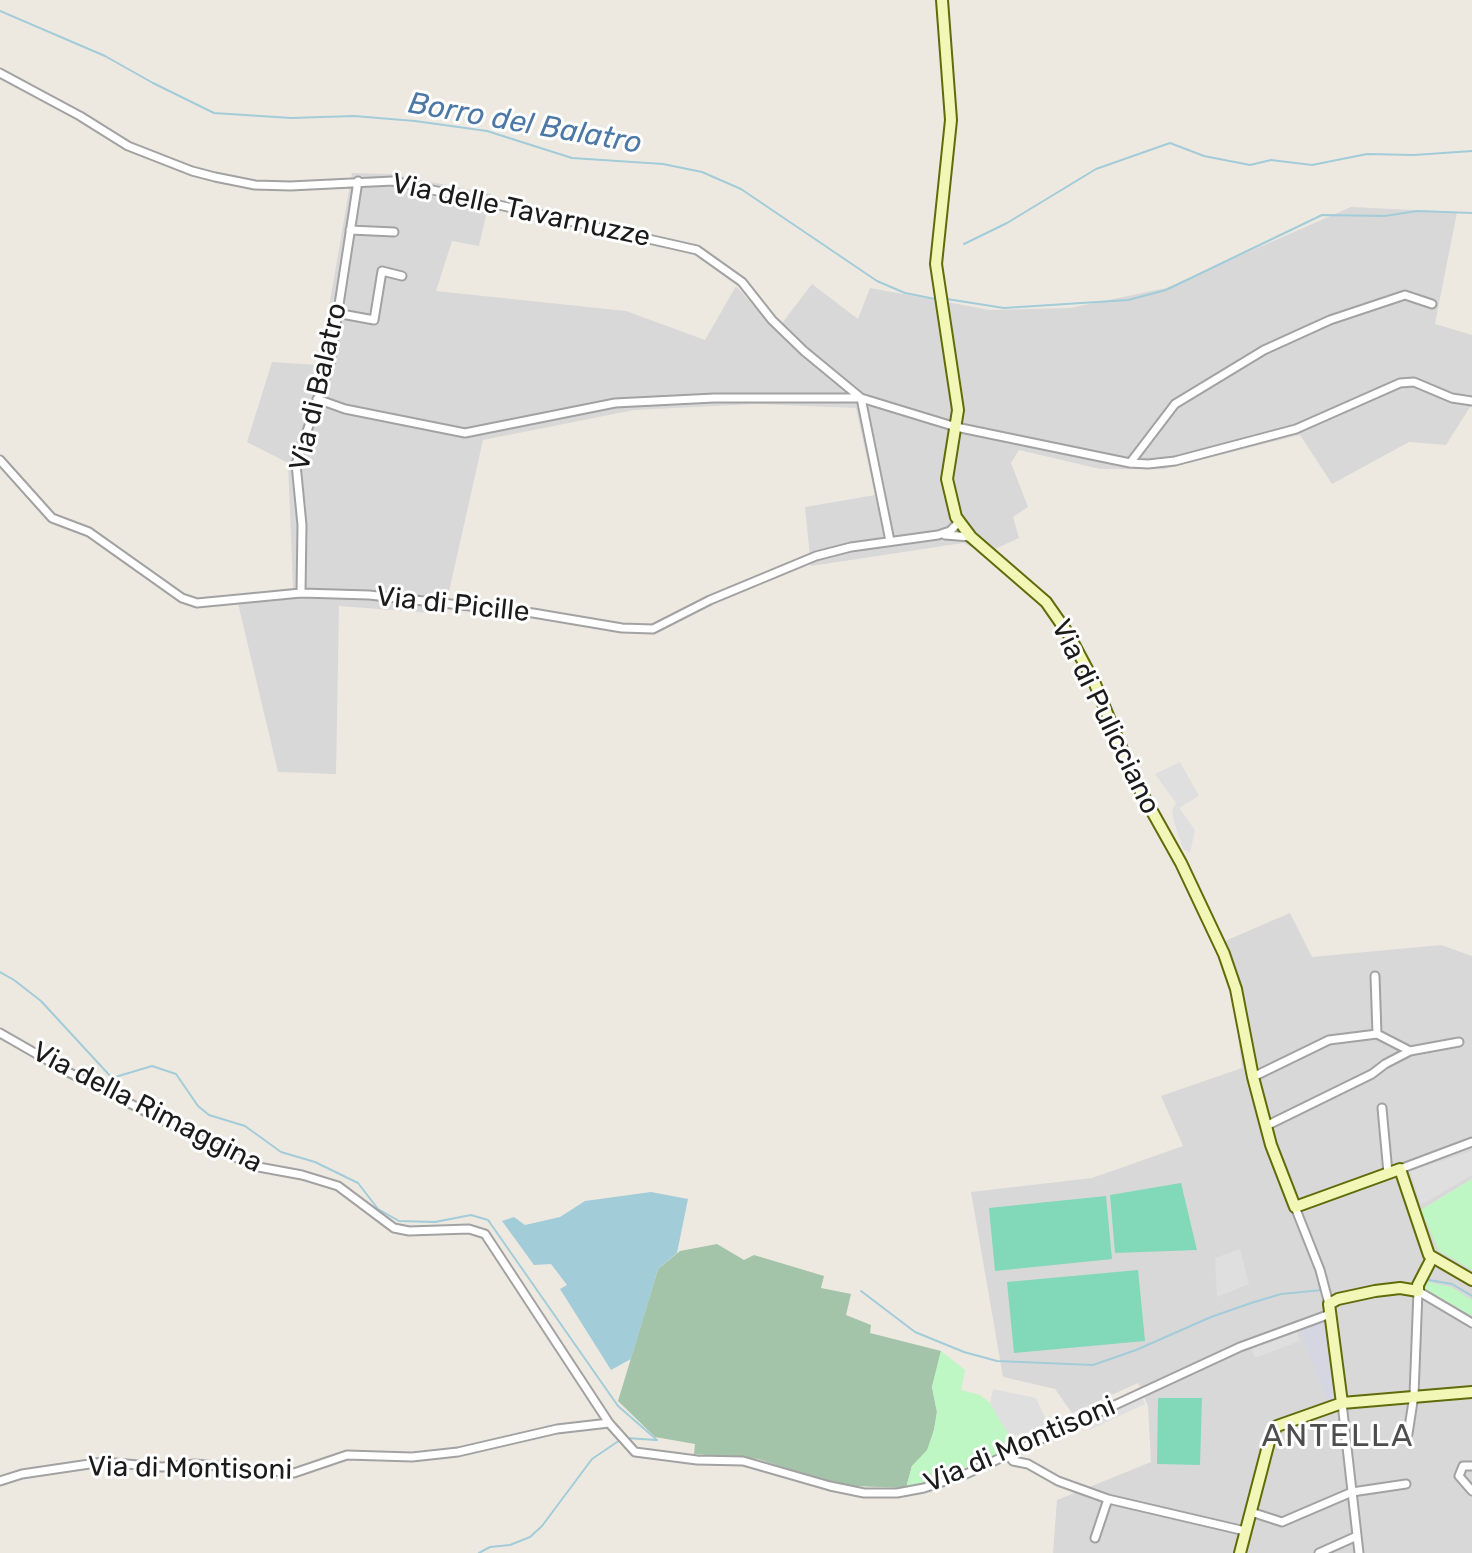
<!DOCTYPE html>
<html>
<head>
<meta charset="utf-8">
<style>
  body { margin:0 }
  canvas { display:block; background:#ede9e1 }
</style>
</head>
<body>
<canvas width="1472" height="1553"></canvas>
<script>
const ctx = document.querySelector('canvas').getContext('2d');
ctx.lineJoin = 'round';
function fillPath(path, color) { ctx.fillStyle = color; ctx.fill(path, 'evenodd'); }
const poly = rows => new Path2D(rows.map(r => 'M' + r).join(''));
function trace(path, color, width, dash) { ctx.strokeStyle = color; ctx.lineWidth = width; ctx.lineCap = dash ? 'butt' : 'round'; ctx.setLineDash(dash || []); ctx.stroke(path); }
function drawText(font, color, halo, rows, align = 'center') {
  ctx.font = font + ' Rubik,sans-serif'; ctx.lineWidth = 6; ctx.setLineDash([]); ctx.textBaseline = 'middle'; ctx.strokeStyle = halo; ctx.fillStyle = color; for (const [text, x, y, turn = 0] of rows) {
    ctx.save(); ctx.translate(x, y); ctx.rotate((+turn || 0) * Math.PI / 180); ctx.textAlign = isNaN(turn) ? turn : align; if (halo) ctx.strokeText(text, 0, 0); ctx.fillText(text, 0, 0); ctx.restore();
  }
}
fillPath(poly([
  [352,173,392,174,491,194,479,246,452,241,436,291,626,311,705,340,736,286,776,331,812,284,858,319,870,288,990,310,1070,308,1166,288,1351,207,1457,212,1435,324,1472,335,1472,404,1446,445,1409,442,1332,484,1300,435,1164,469,1100,469,1019,450,1011,463,1028,507,1013,517,1019,538,986,553,963,543,811,566,805,507,875,495,856,408,756,404,634,410,483,440,444,614,339,606,336,774,278,772,236,595,293,588,288,463,247,442,272,362,319,365],
  [1290,913,1312,957,1441,945,1472,956,1472,1179,1421,1210,1472,1269,1472,1553,1053,1553,1057,1500,1151,1462,1148,1406,1138,1383,1072,1413,1055,1389,1003,1377,971,1192,1092,1178,1183,1146,1161,1096,1242,1068,1231,980,1218,944]
]), '#d9d8d8');
fillPath(poly([
  [717,1244,744,1260,754,1255,824,1276,821,1288,851,1294,846,1315,871,1325,870,1333,941,1351,932,1387,937,1412,934,1430,928,1450,912,1466,906,1488,853,1486,827,1482,758,1459,694,1454,695,1444,655,1437,618,1401,658,1269,680,1251]
]), '#a3c4a9');
fillPath(poly([
  [1472,1179,1472,1270,1439,1251,1421,1210],
  [1427,1282,1451,1287,1472,1300,1472,1316,1425,1289],
  [941,1351,965,1370,961,1390,980,1395,990,1403,1010,1437,996,1455,928,1483,906,1488,912,1466,927,1450,934,1430,937,1412,932,1387]
]), '#bef6c4');
fillPath(poly([
  [1181,1183,1197,1250,1115,1253,1110,1195],
  [1106,1196,1112,1259,995,1271,989,1208],
  [1138,1270,1145,1341,1014,1353,1007,1282],
  [1158,1398,1202,1398,1200,1465,1157,1464]
]), '#81d9b9');
fillPath(poly([
  [1180,762,1199,796,1179,808,1195,830,1190,853,1183,849,1174,822,1172,810,1176,803,1155,774],
  [1472,1151,1472,1175,1421,1205,1410,1171],
  [1240,1249,1249,1284,1217,1297,1215,1258],
  [1297,1332,1300,1341,1255,1358,1251,1348],
  [993,1389,1036,1398,1049,1426,1010,1437,990,1403],
  [1141,1393,1145,1404,1089,1430,1083,1419]
]), '#dfdfdf');
fillPath(poly([
  [1330,1314,1342,1403,1330,1407,1298,1325]
]), '#d6d6e2');
fillPath(poly([
  [651,1192,688,1199,677,1253,658,1269,631,1359,611,1370,560,1289,567,1285,551,1264,534,1265,502,1221,514,1217,525,1225,560,1217,585,1201]
]), '#a3ccd9');
trace(poly([
  [0,11,105,56,153,83,214,113,291,118,354,116,415,121,487,131,572,158,663,164,702,172,741,189,877,281,905,293,935,299],
  [964,244,1007,223,1096,169,1170,143,1204,156,1250,165,1271,160,1312,165,1367,154,1414,155,1472,151],
  [947,299,1004,308,1128,300,1166,290,1322,215,1385,216,1417,211,1472,213],
  [0,972,14,980,41,1001,112,1078,152,1066,176,1074,198,1106,209,1115,245,1126,281,1152,315,1162,358,1183,378,1209,399,1221,435,1222,471,1215,488,1220,618,1406,657,1440],
  [1429,1280,1452,1284,1472,1296],
  [861,1291,915,1332,964,1352,997,1361,1093,1365,1136,1350,1211,1317,1251,1303,1281,1294,1322,1290],
  [626,1438,656,1440],
  [479,1553,490,1547,510,1545,530,1537,542,1526,592,1459,620,1440]
]), '#a3ccd9', 2);
const street = poly([
  [0,73,80,116,128,146,192,171,215,177,255,185,290,186,393,181,697,250,742,282,772,320,804,351,861,398,956,427,1130,463,1148,464,1175,461,1296,429,1400,383,1414,382,1452,398,1472,401],
  [350,230,394,232],
  [336,313,374,320,382,271,402,276],
  [861,398,890,541],
  [317,399,345,409,465,433,615,403,714,398,861,398],
  [0,460,52,518,89,532,182,598,197,603,301,593,369,595,533,613,622,628,653,629,710,600,816,556,851,547,938,535,950,531,959,522],
  [1130,463,1175,404,1264,350,1330,320,1405,295,1432,304],
  [945,535,971,537],
  [301,593,302,525,296,464,330,363,358,181],
  [1375,976,1377,1034],
  [0,1033,68,1072,253,1166,302,1175,338,1186,394,1228,409,1231,469,1229,485,1234,609,1423,635,1452,697,1460,743,1461,830,1486,864,1493,897,1493,924,1488,966,1474,1240,1347,1330,1314],
  [1253,1077,1329,1040,1377,1034,1410,1051],
  [1382,1108,1388,1173],
  [1266,1126,1372,1074,1385,1064,1410,1051,1459,1042],
  [1400,1169,1472,1142],
  [1295,1207,1320,1270,1329,1304],
  [1418,1291,1472,1323],
  [1342,1403,1359,1553],
  [1408,1434,1414,1395,1418,1291],
  [1007,1454,1013,1461,1028,1464,1058,1481,1108,1499,1245,1531],
  [1472,1466,1463,1466,1459,1476,1472,1491],
  [0,1481,22,1474,103,1462,162,1467,195,1464,294,1473,347,1455,412,1457,458,1452,557,1429,609,1423],
  [1251,1512,1282,1522,1352,1492,1406,1484],
  [1095,1538,1108,1499],
  [1319,1553,1357,1536]
]);
const secondary = poly([
  [942,0,951,120,936,264,958,410,947,479,956,517,971,537,1046,602,1069,635,1095,684,1134,779,1181,863,1224,954,1236,989,1253,1077,1271,1145,1295,1207,1400,1169,1429,1255,1472,1280],
  [1342,1403,1329,1304,1338,1299,1375,1291,1400,1288,1418,1291,1418,1285,1432,1258],
  [1240,1553,1270,1438,1277,1426,1342,1403,1472,1392]
]);
trace(street, '#a2a2a2', 11);
trace(secondary, '#5f6c09', 14);
trace(street, '#fff', 7);
trace(secondary, '#f2f6b6', 10);
drawText('28px', '#1b1b1b', '#fff', [
  ["Via delle Tavarnuzze",521,211,12],
  ["Via di Balatro",319,387,-77],
  ["Via di Picille",453,605,6],
  ["Via di Pulicciano",1105,717,64],
  ["Via della Rimaggina",147,1108,27],
  ["Via di Montisoni",1020,1445,-23],
  ["Via di Montisoni",190,1469,1]
]);
drawText('italic 30px', '#4d78a6', '#fff', [
  ["Borro del Balatro",525,124,10]
]);
ctx.letterSpacing = '2px';
drawText('32px', '#4e4e4e', '#fff', [
  ["ANTELLA",1338,1437]
]);
ctx.letterSpacing = '0px';
</script>
</body>
</html>
